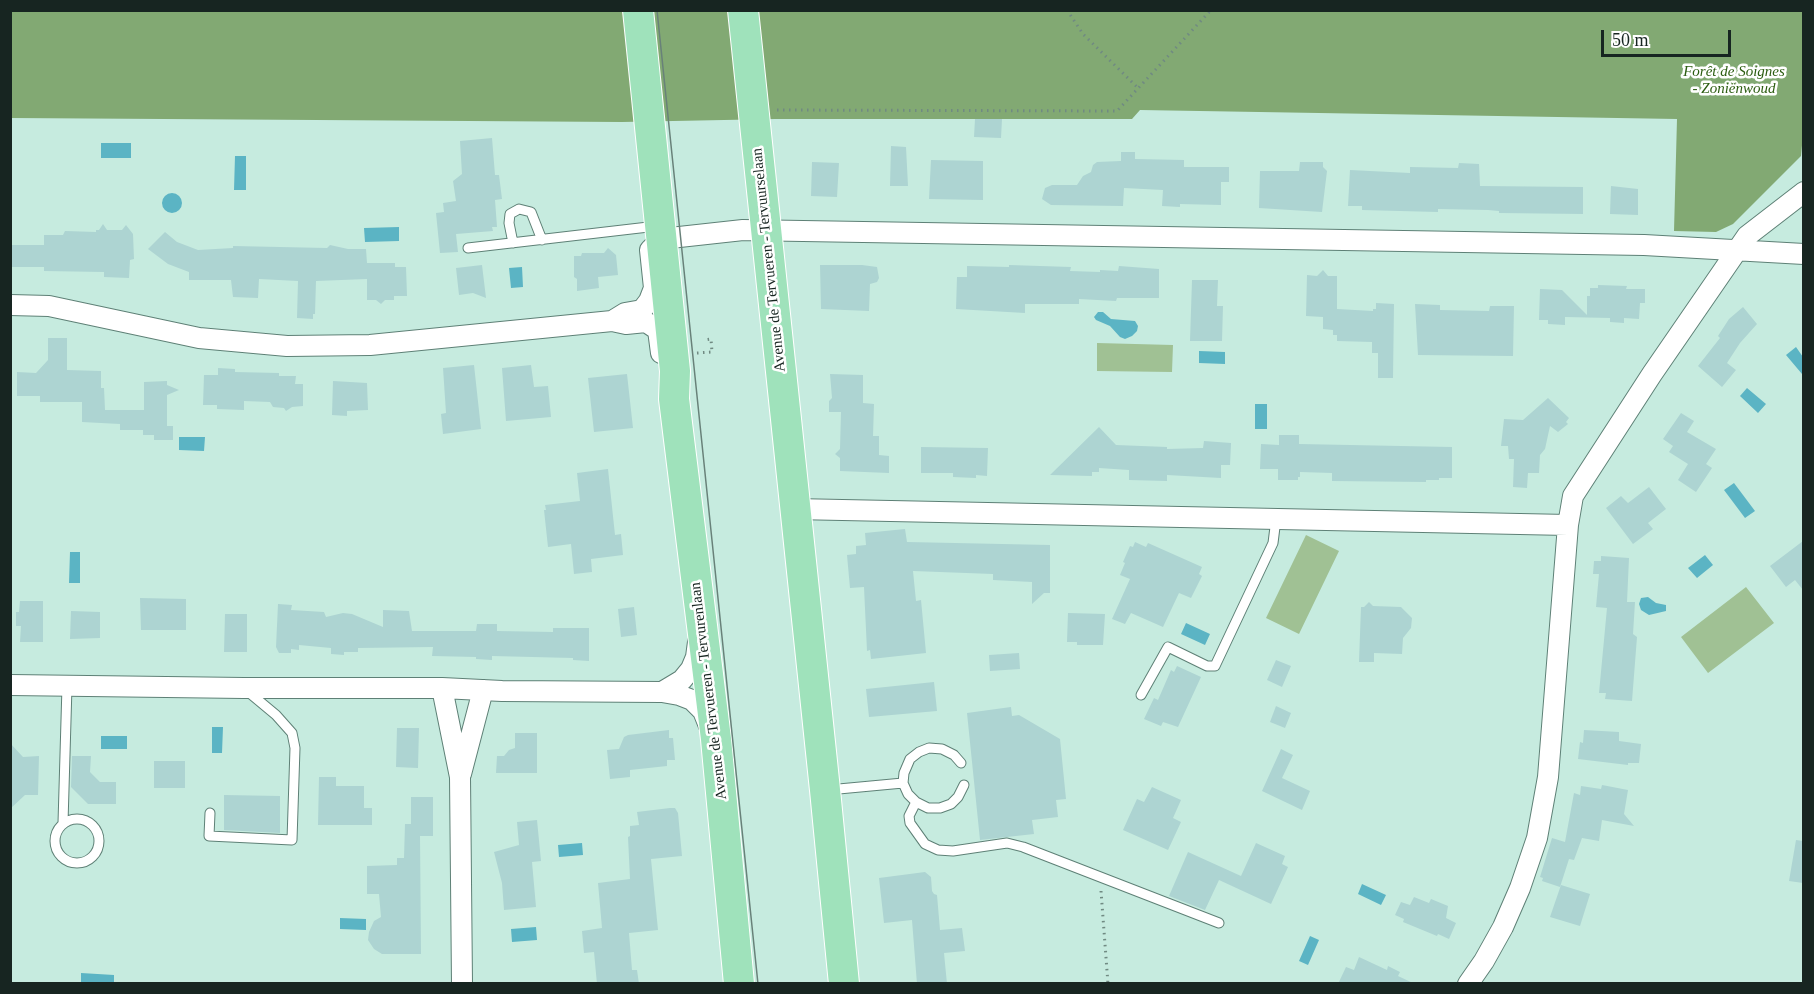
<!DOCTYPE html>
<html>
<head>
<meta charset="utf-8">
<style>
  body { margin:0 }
  #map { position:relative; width:1814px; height:994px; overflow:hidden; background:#c6ebdf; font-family:Georgia,serif }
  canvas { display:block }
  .frame { position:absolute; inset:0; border:12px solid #172521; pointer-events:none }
  .scale { position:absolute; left:1601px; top:30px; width:130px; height:27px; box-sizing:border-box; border:3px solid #172521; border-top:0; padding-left:8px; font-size:18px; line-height:21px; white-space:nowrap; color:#172521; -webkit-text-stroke:4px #fff; paint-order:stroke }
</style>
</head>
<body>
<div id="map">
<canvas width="1814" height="994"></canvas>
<div class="frame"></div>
<div class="scale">50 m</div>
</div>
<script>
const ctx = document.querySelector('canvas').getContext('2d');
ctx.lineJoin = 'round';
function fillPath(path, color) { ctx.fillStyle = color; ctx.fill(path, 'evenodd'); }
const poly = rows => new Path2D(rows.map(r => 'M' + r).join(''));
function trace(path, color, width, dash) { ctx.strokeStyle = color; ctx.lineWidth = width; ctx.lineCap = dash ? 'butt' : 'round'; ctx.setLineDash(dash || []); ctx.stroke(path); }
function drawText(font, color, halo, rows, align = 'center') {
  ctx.font = font + ' Georgia,serif'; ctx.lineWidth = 5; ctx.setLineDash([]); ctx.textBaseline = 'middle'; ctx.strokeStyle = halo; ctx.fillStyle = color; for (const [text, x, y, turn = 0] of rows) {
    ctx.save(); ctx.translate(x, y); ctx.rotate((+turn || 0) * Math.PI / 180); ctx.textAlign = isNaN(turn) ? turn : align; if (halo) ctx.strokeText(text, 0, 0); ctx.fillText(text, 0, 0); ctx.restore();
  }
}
fillPath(poly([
  [1097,343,1173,345,1172,372,1097,371],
  [1306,535,1339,551,1299,634,1266,618],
  [1746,587,1774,623,1708,673,1681,637]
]), '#a0c194');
fillPath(poly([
  [11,11,1803,11,1804,124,1801,156,1733,224,1716,232,1674,231,1677,119,1140,110,1132,119,775,119,622,122,11,118]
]), '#82a973');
fillPath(poly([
  [101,143,131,143,131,158,101,158],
  [235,156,246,156,246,190,234,190],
  '162 203a10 10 0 1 1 20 0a10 10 0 1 1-20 0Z',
  [399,227,399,241,365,242,364,228],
  [522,267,523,287,511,288,509,268],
  [1098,312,1103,312,1111,319,1135,321,1138,326,1137,331,1132,336,1125,339,1120,337,1110,326,1096,320,1094,317],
  [1796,347,1803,357,1802,374,1786,355],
  [1199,351,1225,352,1225,364,1199,363],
  [1747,388,1766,404,1758,413,1740,396],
  [1255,404,1267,404,1267,429,1255,429],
  [179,437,205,437,204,451,179,450],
  [1734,483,1755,511,1745,518,1724,490],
  [70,552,80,552,80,583,69,583],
  [1705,555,1713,565,1697,578,1688,568],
  [1648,597,1656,603,1666,605,1666,611,1649,615,1641,610,1639,604,1641,598],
  [1186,623,1210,634,1205,645,1181,634],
  [212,727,223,727,222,753,212,753],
  [101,736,127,736,127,749,101,749],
  [582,843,583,855,559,857,558,845],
  [1362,884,1386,895,1381,905,1358,894],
  [340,918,366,919,366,930,340,929],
  [536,927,537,940,512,942,511,929],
  [1310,936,1319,940,1308,965,1299,961],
  [81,973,114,975,114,983,81,983]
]), '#5bb4c4');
fillPath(poly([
  [975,119,1002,119,1001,138,974,137],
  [492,138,495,175,499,175,502,199,495,200,497,227,492,227,493,231,456,234,458,252,440,253,436,213,444,212,443,203,456,201,453,181,462,174,460,141],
  [891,146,906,147,908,186,890,186],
  [1121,152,1135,152,1135,159,1184,160,1184,167,1229,167,1229,182,1221,182,1221,205,1180,204,1180,207,1162,206,1163,190,1124,188,1123,206,1051,205,1042,199,1045,188,1052,185,1077,185,1083,176,1091,172,1093,165,1097,162,1121,161],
  [931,160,983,161,983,200,929,199],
  [812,162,839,163,837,197,811,196],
  [1300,162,1323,162,1323,167,1327,171,1322,212,1259,208,1260,171,1299,171],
  [1459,163,1479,164,1480,186,1583,187,1583,214,1499,213,1499,211,1488,210,1438,209,1438,212,1362,210,1362,206,1348,206,1350,170,1410,173,1410,167,1458,168],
  [1611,186,1638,189,1638,215,1610,214],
  [103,224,107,230,122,230,126,225,133,234,134,259,130,260,129,278,104,277,104,272,44,271,44,267,10,267,10,245,44,245,44,235,63,235,65,231,96,232,96,230,99,230],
  [165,232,177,242,198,250,233,248,233,246,327,248,330,245,348,249,366,249,367,263,395,263,395,267,406,267,407,296,394,296,394,300,385,300,381,304,376,300,367,300,367,279,316,281,315,314,313,314,313,319,297,318,298,281,259,279,258,298,233,297,231,280,189,280,189,272,168,264,148,249],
  [608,248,616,255,618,275,598,277,599,288,577,291,577,279,574,277,574,256,581,256,582,253,604,253],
  [482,265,486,298,473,293,459,295,456,268],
  [820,265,862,265,877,267,879,278,877,282,870,284,869,311,821,309],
  [1009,265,1071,267,1070,271,1100,272,1100,270,1118,271,1119,266,1159,269,1159,298,1117,298,1116,301,1079,299,1079,304,1025,304,1025,313,956,309,957,277,967,277,967,266,1009,267],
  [1323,270,1328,276,1337,276,1337,309,1373,311,1373,309,1376,309,1376,303,1394,304,1393,378,1378,378,1378,353,1372,353,1372,342,1337,341,1337,335,1333,335,1333,330,1323,329,1323,317,1306,316,1307,275,1317,276],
  [1192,280,1218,280,1217,306,1223,306,1222,341,1190,341],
  [1598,285,1627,286,1626,289,1645,289,1645,303,1640,303,1639,319,1624,318,1624,323,1610,322,1610,318,1565,317,1565,325,1548,324,1548,320,1539,320,1540,289,1562,290,1587,315,1587,296,1590,296,1590,288,1598,288],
  [1415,304,1440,305,1440,310,1489,311,1490,306,1514,306,1513,356,1418,355],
  [1743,307,1757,324,1740,343,1727,363,1736,370,1722,387,1698,366,1720,338,1718,336,1729,319],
  [48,338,67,338,67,370,101,371,101,388,104,388,105,410,144,410,144,382,167,381,167,385,179,390,167,395,167,426,173,426,173,440,154,440,154,435,143,435,143,430,120,430,120,424,82,422,82,402,40,402,40,396,17,396,17,372,36,373,48,360],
  [474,365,481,429,443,434,441,414,446,413,443,368],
  [531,365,534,387,548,386,551,417,506,421,502,368],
  [218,368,235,369,235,372,279,373,279,376,296,376,295,384,303,384,303,406,292,407,286,411,284,408,273,407,270,402,244,401,244,410,217,409,217,405,203,405,204,375,218,375],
  [627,374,633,428,594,432,588,378],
  [830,374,863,375,863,403,874,404,873,436,879,436,879,455,889,456,889,473,840,471,840,458,835,454,840,449,841,412,829,412,829,401,832,398],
  [333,381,367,383,368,410,347,411,347,416,332,415],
  [1548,398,1569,418,1566,422,1568,424,1558,432,1550,426,1545,449,1540,455,1539,473,1528,473,1527,488,1513,487,1514,459,1509,459,1508,446,1501,446,1504,419,1523,420],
  [1681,413,1694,421,1687,432,1716,449,1706,464,1712,468,1696,492,1678,480,1688,464,1669,452,1673,446,1663,439],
  [1099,427,1116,445,1167,447,1167,449,1203,448,1204,441,1231,443,1230,465,1221,465,1221,478,1167,475,1167,481,1129,480,1129,470,1099,468,1099,472,1092,472,1092,476,1050,475],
  [1279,435,1299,435,1299,444,1452,447,1452,478,1439,478,1439,480,1426,480,1426,482,1332,481,1332,473,1300,472,1300,477,1298,477,1298,480,1278,480,1278,469,1260,469,1261,444,1279,445],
  [921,447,988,448,987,476,976,475,976,478,953,477,953,473,921,473],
  [608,469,615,535,621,534,623,555,591,559,592,572,574,574,571,544,548,547,544,510,546,510,545,505,580,501,577,473],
  [1649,487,1666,509,1648,523,1653,529,1633,544,1606,508,1621,496,1628,503],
  [905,529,907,542,1050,545,1050,593,1044,593,1032,604,1032,582,993,580,993,574,913,571,916,601,921,600,926,653,871,659,870,650,867,651,864,587,850,588,847,555,856,554,856,546,866,545,865,533],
  [1803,541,1803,590,1795,580,1786,587,1770,566],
  [1135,542,1146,547,1148,543,1202,567,1199,574,1202,576,1191,598,1179,593,1163,627,1131,613,1125,624,1112,619,1130,579,1120,575,1125,563,1123,562,1130,546,1133,547],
  [1601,556,1629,558,1627,602,1635,602,1633,634,1637,637,1632,701,1605,699,1606,693,1599,693,1607,608,1596,607,1599,574,1593,574,1594,561,1601,561],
  [140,598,186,599,186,630,141,630],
  [20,601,43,601,43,642,20,642,21,626,16,626,16,612,19,612],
  [1369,602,1373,606,1401,607,1412,618,1411,628,1403,638,1402,654,1374,653,1374,662,1359,662,1361,607,1364,607],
  [278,604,292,605,291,610,324,612,326,617,343,613,352,614,383,627,383,610,409,611,412,631,476,631,477,624,497,624,497,631,553,632,553,628,589,628,589,661,573,660,573,658,492,656,492,660,476,659,476,657,432,656,433,647,358,648,358,652,344,652,344,655,331,654,331,648,299,645,299,650,291,649,291,653,279,653,276,647],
  [634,607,637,635,621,637,618,609],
  [71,611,100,612,100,638,70,639],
  [1068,613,1105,614,1103,645,1077,645,1077,642,1067,642],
  [225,614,247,614,247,652,224,652],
  [1019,653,1020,669,990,671,989,655],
  [1276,660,1291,666,1282,687,1267,680],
  [1177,666,1201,677,1178,727,1163,722,1161,726,1144,719,1154,698,1158,700,1171,670,1174,672],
  [934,682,937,711,869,717,866,689],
  [1276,706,1291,713,1285,728,1270,722],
  [1011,707,1012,716,1019,715,1060,739,1066,799,1056,800,1058,817,1032,820,1034,834,980,840,967,713],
  [397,728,419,728,418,768,396,767],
  [669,730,669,738,673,738,675,760,667,760,667,766,630,770,630,777,610,779,607,750,619,749,624,737,628,735],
  [1584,730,1619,732,1619,741,1641,744,1639,763,1628,763,1628,765,1578,759,1580,742,1583,743],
  [515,733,537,733,537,773,496,773,497,756,504,756,509,750,515,748],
  [10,743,23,757,39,756,38,795,25,795,10,809],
  [1281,749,1293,755,1282,778,1310,791,1302,810,1262,791],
  [72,756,91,756,90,772,100,782,116,782,116,804,88,804,71,787],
  [154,761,185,761,185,788,154,788],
  [319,777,336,777,336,786,364,786,364,808,372,808,372,825,318,825],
  [1602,785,1628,790,1624,814,1634,826,1602,820,1599,841,1582,838,1574,860,1569,859,1560,887,1542,881,1543,878,1540,877,1552,838,1565,842,1574,793,1580,795,1581,786,1601,789],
  [1152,787,1181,800,1173,818,1181,822,1168,850,1123,830,1137,799,1144,802],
  [224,795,280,796,280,833,224,830],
  [411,797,433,797,433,836,420,836,421,954,382,954,374,949,368,940,369,932,374,921,381,917,379,894,367,894,367,866,397,865,397,858,404,858,405,824,411,824],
  [670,808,675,808,678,813,682,856,651,859,658,930,629,933,632,970,637,970,639,984,597,984,594,952,584,953,582,931,602,928,598,883,630,879,628,837,630,836,630,826,639,825,637,812],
  [537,820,541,861,532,862,536,907,504,910,502,883,494,852,519,845,517,822],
  [1796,840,1803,841,1803,883,1789,881],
  [1256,843,1285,856,1282,864,1288,867,1271,904,1219,880,1205,910,1169,896,1188,852,1241,876],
  [925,872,931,877,932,891,934,894,937,895,940,930,962,928,965,951,944,953,947,984,917,984,912,920,884,923,879,878],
  [1561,885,1590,894,1580,926,1550,917],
  [1414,897,1429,903,1431,899,1448,906,1446,918,1456,923,1449,939,1438,934,1437,936,1403,922,1404,919,1395,915,1401,902,1410,905],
  [1359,957,1387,970,1388,966,1400,972,1398,976,1415,984,1338,984,1346,967,1354,970]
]), '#add4d2');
const service = poly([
  [513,243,509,223,510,214,519,209,531,212,542,240],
  [468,248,657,226],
  [1141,695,1168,647,1207,666,1215,666,1273,543,1276,519],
  [961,763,954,755,942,749,929,748,919,752,910,759,904,773,903,783,908,794,916,802,928,808,940,808,951,804,958,797,964,785],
  [828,790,903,783],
  [916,802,909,816,910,823,925,844,938,850,953,851,1007,843,1023,847,1219,923],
  [210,813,209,836,292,840,295,748,292,733,276,715,246,690],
  '55 841a22 22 0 1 1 44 0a22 22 0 1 1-44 0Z',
  [63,823,67,686]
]);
const minor = poly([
  [10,305,49,306,199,338,287,346,370,345,612,321,626,324,646,322,658,330,661,353],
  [612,321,625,313,642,310,649,301,654,288,650,250,661,239,743,230,1644,245,1804,254],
  [794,509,1568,525],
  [10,685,244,688,442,688,502,691,662,692,679,695,692,700,703,711,709,726],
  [442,688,460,777,462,984],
  [662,692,682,680,691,669,696,657,698,642],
  [461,774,483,690],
  [1468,984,1484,961,1503,927,1520,888,1537,838,1548,777,1568,525,1573,496,1652,374,1747,236,1804,192]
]);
const primary = poly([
  [638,10,675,371,674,399,716,739,739,984],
  [743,10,825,790,844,984]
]);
trace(service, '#5e8076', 11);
trace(minor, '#5e8076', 22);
trace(primary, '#fff', 32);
trace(poly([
  [1067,10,1083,34,1138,88],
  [777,110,1117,111,1211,10],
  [697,353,712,352,711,339,705,340],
  [1101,891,1108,984]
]), '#708a82', 3, [1.5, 4.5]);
trace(service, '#fff', 9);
trace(minor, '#fff', 20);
trace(primary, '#9fe2bb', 30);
trace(poly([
  [657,10,758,984]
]), '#688179', 1.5);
drawText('italic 15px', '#2c5d11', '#fff', [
  ["Forêt de Soignes",1734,72],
  ["- Zoniënwoud",1734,89]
]);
drawText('15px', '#172521', '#fff', [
  ["Avenue de Tervueren - Tervuurselaan",769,260,-96],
  ["Avenue de Tervueren - Tervurenlaan",709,691,-97]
]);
</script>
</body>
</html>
